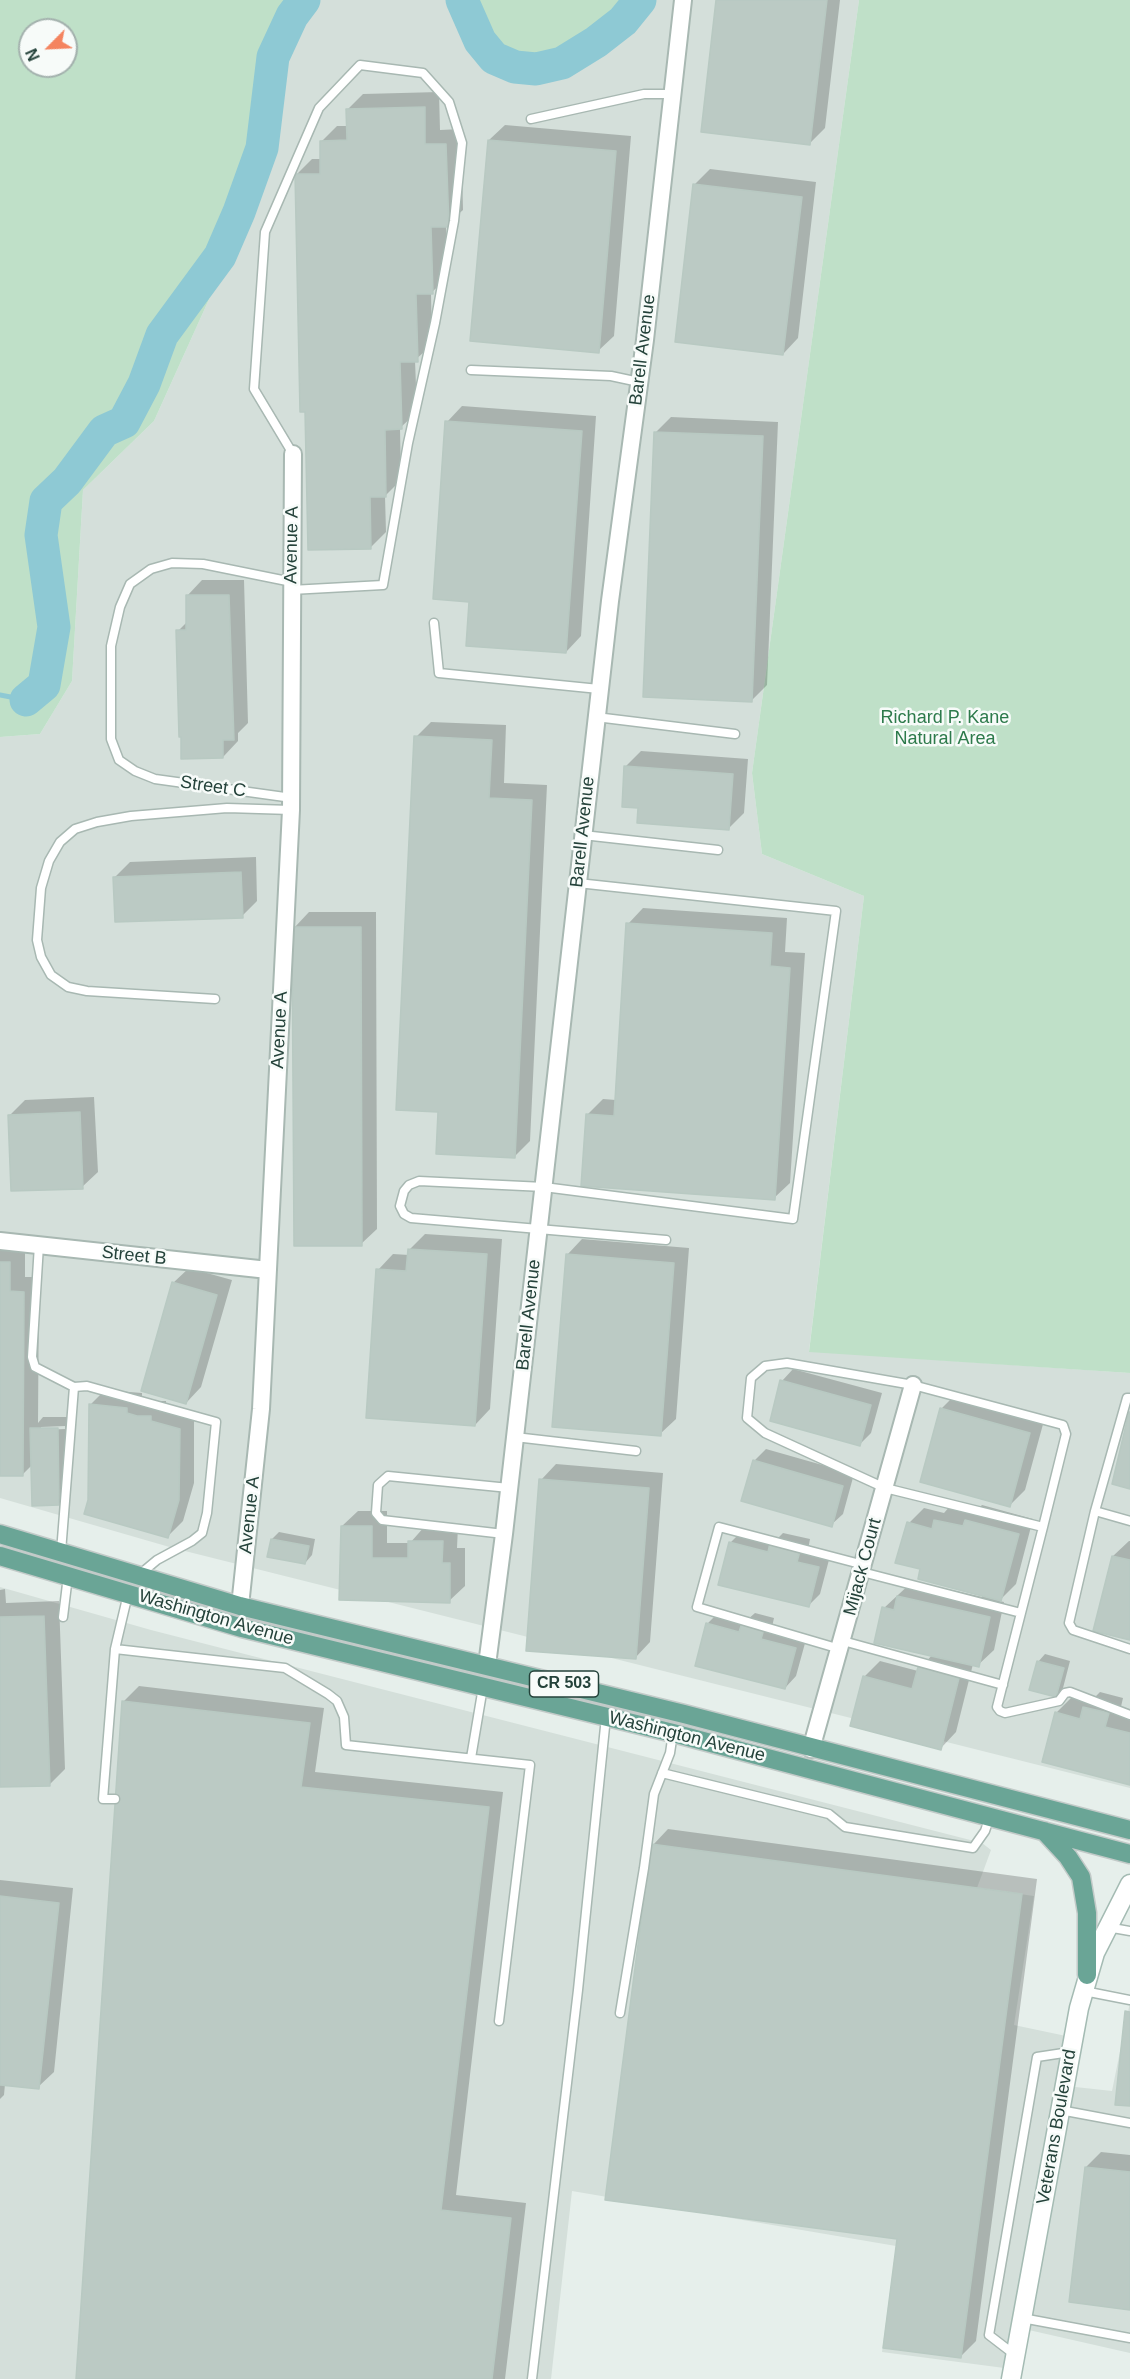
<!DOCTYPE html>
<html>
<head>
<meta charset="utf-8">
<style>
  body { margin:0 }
  #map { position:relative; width:1130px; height:2379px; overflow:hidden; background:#e6efeb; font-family:Arial,sans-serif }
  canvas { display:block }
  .north { position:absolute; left:18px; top:18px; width:60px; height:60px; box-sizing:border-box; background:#f7fbf9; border:2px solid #a3b1ad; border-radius:50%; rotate:246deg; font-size:16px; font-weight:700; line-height:24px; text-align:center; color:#24423a }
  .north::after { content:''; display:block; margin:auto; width:21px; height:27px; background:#f4845f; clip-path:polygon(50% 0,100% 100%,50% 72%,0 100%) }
</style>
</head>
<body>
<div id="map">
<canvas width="1130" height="2379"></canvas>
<div class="north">N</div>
</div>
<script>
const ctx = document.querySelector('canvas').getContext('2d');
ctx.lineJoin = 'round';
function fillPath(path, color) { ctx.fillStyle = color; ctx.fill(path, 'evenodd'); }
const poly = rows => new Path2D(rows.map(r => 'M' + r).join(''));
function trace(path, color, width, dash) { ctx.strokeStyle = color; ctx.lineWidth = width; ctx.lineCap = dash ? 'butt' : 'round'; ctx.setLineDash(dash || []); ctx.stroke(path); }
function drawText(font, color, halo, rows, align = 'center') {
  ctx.font = font + ' Arial,sans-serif'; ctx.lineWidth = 5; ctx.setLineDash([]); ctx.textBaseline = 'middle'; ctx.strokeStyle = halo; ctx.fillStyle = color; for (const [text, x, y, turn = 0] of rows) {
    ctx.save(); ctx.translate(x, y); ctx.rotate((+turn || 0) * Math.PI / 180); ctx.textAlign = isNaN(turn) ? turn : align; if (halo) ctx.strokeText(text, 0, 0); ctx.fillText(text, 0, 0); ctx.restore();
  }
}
fillPath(poly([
  [287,0,859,0,752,773,762,854,864,896,809,1351,1130,1373,1130,1788,173,1548,0,1498,0,737,40,734,72,681,83,490,154,421,244,222,274,13],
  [0,1587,151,1630,982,1843,991,1850,977,1888,1034,1896,1014,2025,1066,2036,1057,2085,1112,2091,1130,2002,1130,2353,1020,2328,1012,2369,882,2352,896,2246,572,2191,551,2379,0,2379]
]), '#d4dfda');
fillPath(poly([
  [0,0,304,0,292,16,273,57,262,148,249,183,244,222,154,421,83,490,72,681,40,734,0,737],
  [30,30,66,30,66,66,30,66],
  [462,0,640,0,623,21,596,42,562,63,536,69,515,67,494,58,480,41,464,10],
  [859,0,1130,0,1130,1373,809,1352,864,896,762,854,752,773]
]), '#bfe0c8');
fillPath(poly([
  [718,0,840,0,825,128,810,143],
  [439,92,440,130,461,129,463,210,446,225,448,277,431,293,432,345,415,360,417,412,400,428,401,480,385,496,386,532,370,548,307,410,296,175,312,159,321,159,321,142,337,126,348,126,348,109,363,94],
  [505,125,631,136,614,336,598,351,489,140],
  [710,169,816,182,798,338,783,354,695,184],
  [462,406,596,416,581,636,566,652,471,600,447,422],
  [671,417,778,422,767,685,752,700,656,432],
  [202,580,244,580,248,723,238,733,238,741,223,757,182,735,178,631,188,621,187,596],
  [431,722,506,725,504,783,547,785,530,1141,514,1157,439,1111,416,737],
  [641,751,748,759,744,813,728,829,639,807,626,766],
  [256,857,257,901,242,916,115,877,130,862],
  [643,908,787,918,785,952,805,953,790,1183,774,1198,587,1115,603,1099,616,1100,628,924],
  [309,912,376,912,377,1229,361,1244,294,928],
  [94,1097,98,1172,82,1187,10,1115,25,1100],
  [425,1234,502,1239,490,1409,475,1425,378,1270,393,1254,409,1255,410,1249],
  [582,1239,689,1248,676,1419,660,1434,567,1255],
  [0,1247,25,1248,25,1277,39,1277,38,1423,43,1417,69,1417,70,1492,59,1504,32,1465,22,1475,0,1475],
  [65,1426,65,1429,41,1430,41,1427],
  [189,1268,232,1280,201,1387,186,1403,173,1283],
  [793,1369,882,1393,871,1433,860,1444,782,1381],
  [105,1390,142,1393,142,1397,153,1401,166,1401,166,1406,194,1414,194,1483,183,1521,168,1536,89,1500,90,1405],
  [957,1393,1045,1417,1025,1490,1010,1505,941,1409],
  [766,1449,854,1474,843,1514,831,1525,754,1461],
  [556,1464,663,1473,650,1642,635,1658,541,1480],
  [951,1505,977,1510,982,1505,1033,1519,1016,1584,999,1601,1004,1602,994,1650,978,1665,973,1664,956,1732,941,1748,864,1677,880,1661,918,1671,932,1655,884,1608,913,1581,982,1597,982,1594,922,1568,909,1523,924,1508,944,1513],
  [358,1511,387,1511,387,1543,410,1543,425,1526,458,1526,457,1548,465,1548,465,1586,449,1601,341,1599,342,1526],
  [742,1531,776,1540,783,1533,810,1539,808,1550,830,1556,820,1594,809,1605,730,1543],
  [279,1532,315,1539,312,1555,305,1563,272,1539],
  [1129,1541,1130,1541,1130,1639,1113,1556],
  [5,1589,6,1603,59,1601,65,1769,50,1784,0,1786,0,1590],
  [718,1613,747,1620,755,1613,774,1618,772,1627,807,1636,796,1676,785,1688,707,1624],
  [1045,1654,1070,1661,1063,1688,1056,1696,1038,1662],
  [139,1686,324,1708,315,1772,503,1792,456,2195,526,2203,505,2379,79,2379,124,1701],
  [1100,1692,1123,1698,1120,1711,1130,1714,1130,1784,1056,1713,1072,1697,1090,1702],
  [668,1829,1037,1879,976,2341,961,2356,899,2238,653,1845],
  [0,1880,73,1888,54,2072,38,2087,5,2084,4,2095,0,2099],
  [1101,2152,1130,2155,1130,2308,1086,2167]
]), '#0003');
trace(poly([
  [0,695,26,700]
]), '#8ec9d4', 5);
trace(poly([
  [462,0,480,41,494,58,515,67,536,69,562,63,596,42,623,21,640,0],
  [26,700,44,685,54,627,41,535,46,501,67,481,104,431,124,422,144,384,162,335,220,256,239,212,262,148,273,57,292,16,304,0]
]), '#8ec9d4', 33);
const building = poly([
  [716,0,827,0,810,145,701,132,716,0],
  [425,107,425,144,446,144,449,227,431,227,433,294,416,294,418,362,400,362,402,429,385,430,386,497,370,497,371,549,308,550,305,412,300,412,295,174,320,174,320,141,347,140,346,109,425,107],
  [488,140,616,151,599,353,470,341,488,140],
  [693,184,802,197,783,355,675,342,693,184],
  [445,421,582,431,566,653,466,646,469,602,433,599,445,421],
  [654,432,763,436,752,702,643,697,654,432],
  [186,595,229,595,234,740,223,740,223,758,181,759,181,737,179,737,176,630,186,630,186,595],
  [414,736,492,740,489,798,532,800,515,1158,436,1154,438,1112,396,1110,414,736],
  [624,766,733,774,729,830,637,823,638,808,622,807,624,766],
  [241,872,243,918,115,922,113,877,241,872],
  [626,923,772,933,770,966,790,968,775,1200,581,1186,586,1114,614,1116,626,923],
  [292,927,361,927,362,1246,294,1246,292,927],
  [80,1112,83,1189,11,1191,8,1115,80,1112],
  [408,1249,487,1254,475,1426,366,1418,376,1269,406,1271,408,1249],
  [566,1254,674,1263,661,1436,552,1427,566,1254],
  [0,1262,10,1262,10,1291,24,1292,23,1476,0,1476,0,1262],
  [172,1282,217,1295,186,1404,141,1391,172,1282],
  [780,1380,871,1405,860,1446,770,1421,780,1380],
  [89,1404,127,1408,127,1413,137,1416,151,1416,151,1421,180,1429,179,1500,168,1538,84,1514,88,1500,89,1404],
  [940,1408,1030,1433,1010,1507,920,1482,940,1408],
  [1129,1412,1130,1412,1130,1489,1112,1484,1129,1412],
  [30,1428,58,1428,59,1505,32,1506,30,1428],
  [753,1460,843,1486,832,1527,741,1501,753,1460],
  [539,1479,649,1488,636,1659,526,1651,539,1479],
  [934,1520,963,1526,965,1520,1019,1534,1001,1601,918,1579,920,1569,895,1563,907,1522,932,1529,934,1520],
  [341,1526,372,1526,372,1558,408,1558,408,1541,443,1541,442,1563,450,1563,450,1603,339,1600,341,1526],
  [271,1539,309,1546,305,1564,267,1557,271,1539],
  [729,1542,768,1552,770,1543,800,1551,797,1562,819,1567,809,1607,718,1585,729,1542],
  [1112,1556,1130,1560,1130,1640,1093,1631,1112,1556],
  [897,1596,990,1617,979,1667,874,1643,882,1607,894,1610,897,1596],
  [44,1616,50,1786,0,1787,0,1617,44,1616],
  [706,1623,739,1632,742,1623,764,1629,761,1639,796,1648,785,1689,695,1666,706,1623],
  [1037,1661,1064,1668,1056,1697,1029,1690,1037,1661],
  [918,1667,959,1678,941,1750,850,1726,863,1676,912,1689,918,1667],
  [122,1701,310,1723,301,1787,489,1807,441,2210,511,2218,492,2379,76,2379,122,1701],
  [1083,1707,1109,1713,1105,1727,1130,1733,1130,1785,1042,1762,1055,1712,1080,1719,1083,1707],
  [651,1844,1022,1894,961,2358,883,2348,897,2239,605,2200,651,1844],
  [0,1896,59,1903,39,2089,0,2085,0,1896],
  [1125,2011,1130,2012,1130,2106,1115,2105,1125,2011],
  [1085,2167,1130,2172,1130,2310,1069,2302,1085,2167]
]);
fillPath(building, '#bbcac4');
trace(building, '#b8c9c2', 1.5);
const lane = poly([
  [531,119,644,94,674,94],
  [471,370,611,376,639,382],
  [292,582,203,564,172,563,151,569,130,584,120,607,111,646,111,739,119,760,135,771,155,779,292,798],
  [291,590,383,585,408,443,435,323,454,221,462,143,449,102,423,73,360,65,319,108,265,232,254,389,293,454],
  [434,623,439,673,599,689],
  [596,717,735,734],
  [583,835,718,850],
  [578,883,836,911,793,1219,544,1187,419,1181,409,1185,404,1191,400,1206,404,1214,411,1218,666,1240],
  [215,999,87,991,68,987,51,975,41,957,37,940,41,888,49,861,60,842,75,829,97,822,131,816,227,808,291,810],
  [39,1245,32,1357,35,1367,74,1387],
  [1130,1398,1127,1398,1095,1511,1069,1623,1073,1630,1130,1649],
  [515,1437,636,1451],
  [1095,1511,1130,1521],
  [1043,1527,885,1488,765,1433,747,1418,751,1378,765,1366,787,1363,913,1385,1063,1425,1066,1434,1043,1527,1021,1613,997,1707,1000,1711,1005,1713,1059,1701,1065,1693,1070,1692,1130,1715],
  [504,1534,382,1520,376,1513,378,1485,388,1476,509,1488],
  [61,1552,74,1387,87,1386,216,1422,207,1513,202,1533,192,1541,157,1560,139,1575],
  [862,1572,1021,1613],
  [128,1594,115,1649,285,1668,328,1694,337,1701,344,1717,346,1745,530,1765,499,2021],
  [63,1617,68,1576],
  [843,1641,1003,1685],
  [840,1649,697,1607,719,1527,864,1565],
  [471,1758,483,1687],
  [662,1773,829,1814,845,1827,973,1848,985,1831,990,1816],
  [115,1799,103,1799,115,1649],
  [1107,1927,1130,1931],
  [1084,1991,1130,2000],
  [620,2013,644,1868,654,1794,670,1753,673,1733],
  [1060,2110,1130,2123],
  [1022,2318,1130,2338],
  [1015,2355,989,2335,1037,2057,1070,2052],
  [532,2379,578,1990,606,1717]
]);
const street = poly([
  [0,1241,268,1270],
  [240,1606,261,1409,291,810,293,454],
  [487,1665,504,1534,610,601,645,340,683,0],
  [811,1749,913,1385]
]);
const secondary = poly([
  [1011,2379,1079,2008,1095,1953,1130,1884]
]);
const primary = poly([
  [0,1534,240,1606,684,1714,1130,1830],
  [0,1556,242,1628,673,1733,1130,1854],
  [1044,1831,1068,1857,1081,1877,1087,1913,1087,1975]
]);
trace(lane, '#a8b8b2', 11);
trace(street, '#a8b8b2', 20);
trace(secondary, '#a4bbb3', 21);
trace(primary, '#c2cac8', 21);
trace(lane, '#fff', 8);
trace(street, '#fff', 16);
trace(secondary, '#fff', 18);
trace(primary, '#6aa596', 18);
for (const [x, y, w] of [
  [564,1684,69]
]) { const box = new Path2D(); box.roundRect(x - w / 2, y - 13, w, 26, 4.5); ctx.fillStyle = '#f7fbf9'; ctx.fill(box); trace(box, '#24423a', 1.5); }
drawText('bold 16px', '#24423a', null, [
  ["CR 503",564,1684]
]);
drawText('18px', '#24423a', '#f7fbf9', [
  ["Barell Avenue",643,350,-83],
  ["Avenue A",292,545,-89],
  ["Street C",213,787,8],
  ["Barell Avenue",583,832,-84],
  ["Avenue A",280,1030,-87],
  ["Street B",134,1256,6],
  ["Barell Avenue",529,1315,-84],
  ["Avenue A",250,1515,-84],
  ["Mijack Court",863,1567,-75],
  ["Washington Avenue",216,1618,16],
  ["Washington Avenue",687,1737,14],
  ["Veterans Boulevard",1057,2127,-80]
]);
drawText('18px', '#2d7a4b', '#f7fbf9', [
  ["Richard P. Kane",945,718],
  ["Natural Area",945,739]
]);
</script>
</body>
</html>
